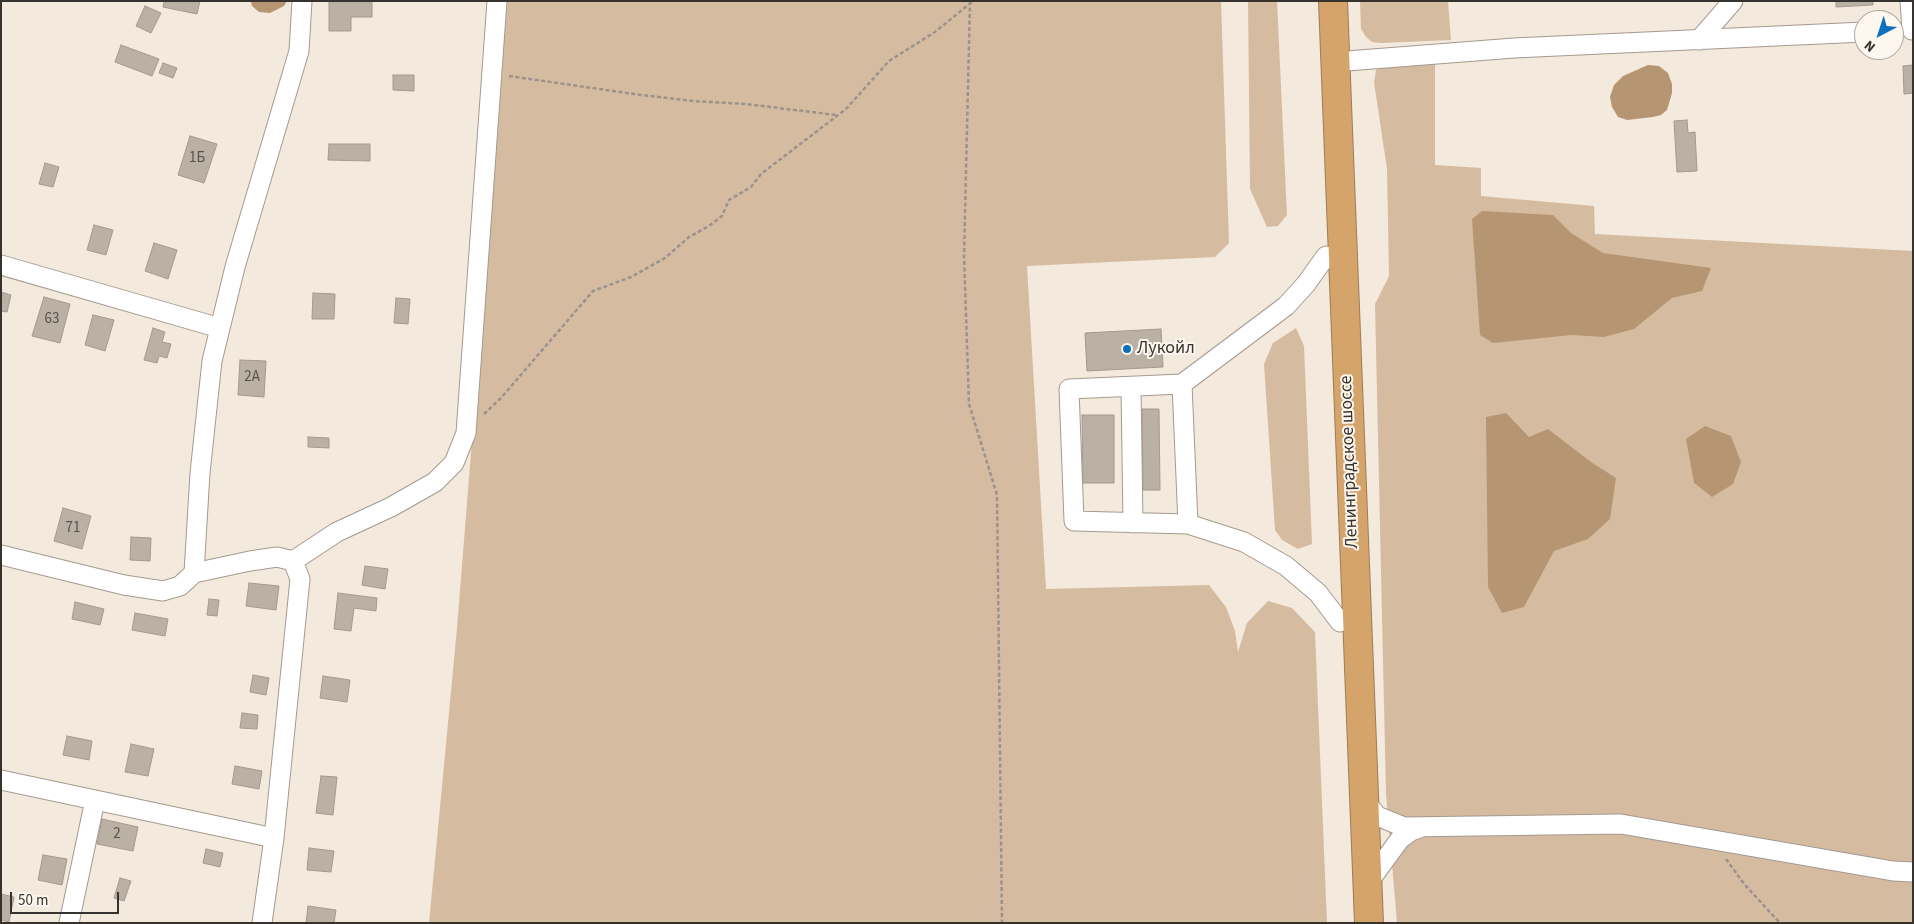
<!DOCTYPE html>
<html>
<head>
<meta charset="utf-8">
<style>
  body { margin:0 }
  #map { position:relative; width:1914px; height:924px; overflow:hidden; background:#f4e9dd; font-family:"Source Sans 3",sans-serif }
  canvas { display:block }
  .frame { position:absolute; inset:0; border:2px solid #36322d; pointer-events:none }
  .north { position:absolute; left:1854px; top:10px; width:50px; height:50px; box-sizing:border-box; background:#fef7f0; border:1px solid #aea8a2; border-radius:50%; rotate:220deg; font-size:14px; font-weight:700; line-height:20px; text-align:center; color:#36322d }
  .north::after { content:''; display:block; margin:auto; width:18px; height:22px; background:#0e70bc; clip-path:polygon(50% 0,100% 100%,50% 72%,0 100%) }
  .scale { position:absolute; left:10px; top:892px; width:109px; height:22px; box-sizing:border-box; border:2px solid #36322d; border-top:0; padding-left:6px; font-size:15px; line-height:18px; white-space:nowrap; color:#36322d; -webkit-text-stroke:4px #fef7f0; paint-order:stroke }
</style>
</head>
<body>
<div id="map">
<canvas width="1914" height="924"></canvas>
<div class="frame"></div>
<div class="north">N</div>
<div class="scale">50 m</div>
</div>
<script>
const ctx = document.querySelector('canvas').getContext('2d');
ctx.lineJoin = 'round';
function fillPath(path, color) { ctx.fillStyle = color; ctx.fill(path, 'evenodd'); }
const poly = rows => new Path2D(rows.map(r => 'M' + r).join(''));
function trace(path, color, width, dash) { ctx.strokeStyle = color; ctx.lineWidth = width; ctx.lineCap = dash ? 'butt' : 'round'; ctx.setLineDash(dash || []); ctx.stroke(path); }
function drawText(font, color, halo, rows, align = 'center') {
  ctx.font = font + ' "Source Sans 3",sans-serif'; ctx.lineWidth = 4; ctx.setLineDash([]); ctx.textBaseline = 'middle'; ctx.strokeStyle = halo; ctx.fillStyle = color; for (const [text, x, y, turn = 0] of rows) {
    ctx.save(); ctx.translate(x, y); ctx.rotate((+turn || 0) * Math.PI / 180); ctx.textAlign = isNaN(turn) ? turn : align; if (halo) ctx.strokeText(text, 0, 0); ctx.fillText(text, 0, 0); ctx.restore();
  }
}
fillPath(poly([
  [507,1,1221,1,1229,243,1215,257,1027,266,1046,589,1209,585,1226,607,1235,631,1238,652,1247,623,1268,601,1292,608,1315,632,1327,923,429,923,457,628],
  [1248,1,1277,1,1287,215,1278,226,1267,227,1250,189],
  [1360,1,1448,1,1451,40,1381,43,1372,42,1366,37,1361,29],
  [1435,59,1435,165,1481,168,1481,196,1594,206,1595,234,1913,251,1913,923,1397,923,1386,794,1375,304,1389,276,1387,169,1374,82,1376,70,1384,62],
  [1296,328,1304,346,1312,544,1298,549,1282,540,1275,530,1264,364,1273,343]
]), '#d5bca1');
fillPath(poly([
  [251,1,287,1,284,6,270,13,259,12,252,6],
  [1648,65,1659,66,1668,73,1672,84,1672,93,1667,110,1661,115,1653,117,1627,120,1618,117,1612,107,1610,97,1614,85,1623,76],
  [1482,211,1553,215,1571,233,1603,253,1711,268,1702,291,1672,298,1634,329,1604,337,1572,335,1493,343,1480,335,1472,219],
  [1506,413,1529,437,1548,429,1591,462,1616,478,1610,519,1588,539,1554,551,1524,607,1502,613,1488,587,1486,417],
  [1705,426,1731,436,1741,462,1733,484,1712,497,1694,483,1686,439]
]), '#b69672');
const building = poly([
  [164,1,200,1,197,14,163,7,164,1],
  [329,1,372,1,372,17,351,17,351,31,329,31,329,1],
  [1836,1,1873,1,1873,5,1836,7,1836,1],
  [145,6,161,13,151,33,136,26,145,6],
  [121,45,159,59,152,76,115,62,121,45],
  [163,63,177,68,173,78,159,73,163,63],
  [1913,65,1913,93,1904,94,1903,66,1913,65],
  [393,75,414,75,414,91,393,90,393,75],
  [1687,120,1688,133,1695,132,1697,171,1677,172,1674,121,1687,120],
  [190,136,217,144,204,183,178,175,190,136],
  [329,144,370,144,370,161,328,160,329,144],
  [45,163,59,167,53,187,39,184,45,163],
  [94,225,113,230,106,255,87,250,94,225],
  [154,243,177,250,168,279,145,271,154,243],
  [1,292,11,295,7,312,1,311,1,292],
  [313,293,335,294,334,319,312,319,313,293],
  [44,297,70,304,60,343,32,336,44,297],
  [396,298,410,299,408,324,394,323,396,298],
  [93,315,114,320,105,351,85,345,93,315],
  [153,328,165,332,162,342,171,344,167,358,159,356,157,363,144,360,153,328],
  [1161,329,1163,367,1087,371,1085,333,1161,329],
  [240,360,266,361,264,397,238,395,240,360],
  [1142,409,1159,409,1160,490,1143,490,1142,409],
  [1082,415,1114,415,1114,483,1083,483,1082,415],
  [308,437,329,438,329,448,308,447,308,437],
  [63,508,91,516,82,549,54,541,63,508],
  [131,537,151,538,150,561,130,560,131,537],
  [365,566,388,569,385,589,362,585,365,566],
  [249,583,279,586,276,610,246,606,249,583],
  [338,593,377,598,376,611,354,608,351,631,334,629,338,593],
  [209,599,219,600,217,616,207,615,209,599],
  [75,602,104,609,100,625,72,619,75,602],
  [135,613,168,619,165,636,132,630,135,613],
  [253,675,269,678,266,695,250,692,253,675],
  [323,676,350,680,347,702,320,698,323,676],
  [242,713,258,715,257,729,240,728,242,713],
  [67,736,92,741,89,760,63,755,67,736],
  [131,744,154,749,148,776,125,772,131,744],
  [235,766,262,771,259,789,232,784,235,766],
  [321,776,337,777,333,815,316,813,321,776],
  [102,819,138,827,133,851,97,844,102,819],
  [309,848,334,851,331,872,307,870,309,848],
  [206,849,223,853,220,867,203,863,206,849],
  [43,855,67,859,62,885,38,880,43,855],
  [120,878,131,881,124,901,114,898,120,878],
  [1,894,14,897,9,922,1,920,1,894],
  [308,906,336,910,334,923,306,923,308,906]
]);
fillPath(building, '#bab0a4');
trace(building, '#a3998e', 1);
const minor = poly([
  [1910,1,1912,30],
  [1699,40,1733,1],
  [1334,62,1514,48,1864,32],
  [1326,256,1306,284,1286,306,1182,384,1069,389,1074,521,1188,524,1244,542,1286,566,1318,593,1340,622],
  [1,265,220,328],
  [1182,384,1188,524],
  [1131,387,1133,523],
  [1,555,124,585,163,591,180,586,194,573,250,561,277,557,293,561,300,579,274,838,262,923],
  [293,561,337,532,391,507,435,482,454,463,466,433,497,1],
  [194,573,200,473,212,361,235,267,299,51,302,1],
  [1,780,274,838],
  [1365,801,1377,816,1404,827,1621,824,1893,871,1913,872],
  [1368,883,1400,839,1411,831,1422,827],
  [69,923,95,800]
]);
const highway = poly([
  [1333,1,1369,923]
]);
trace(minor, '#a49a8f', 21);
trace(highway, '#9d7c55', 30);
trace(poly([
  [970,1,964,256,969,404,997,495,1002,923],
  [509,76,634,94,693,101,746,104,836,115],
  [484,414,501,398,593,291,631,277,665,258,689,237,709,226,722,216,729,200,751,187,761,174,846,109,889,61,935,32,973,1],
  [1726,859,1745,885,1780,923]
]), '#9b938b', 2.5, [4, 2.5]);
trace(minor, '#fff', 19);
trace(highway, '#d5a46b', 28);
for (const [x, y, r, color] of [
  [1127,349,5,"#0e70bc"]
]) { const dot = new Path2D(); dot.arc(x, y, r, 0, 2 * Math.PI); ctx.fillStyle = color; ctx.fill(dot); trace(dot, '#fef7f0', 2); }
drawText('15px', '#57524b', null, [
  ["1Б",197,159],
  ["63",52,320],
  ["2А",252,378],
  ["71",73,529],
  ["2",117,835]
]);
drawText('18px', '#36322d', '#fef7f0', [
  ["Лукойл",1137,349]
], 'left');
drawText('18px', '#36322d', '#fef7f0', [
  ["Ленинградское шоссе",1350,462,-92]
]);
</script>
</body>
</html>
